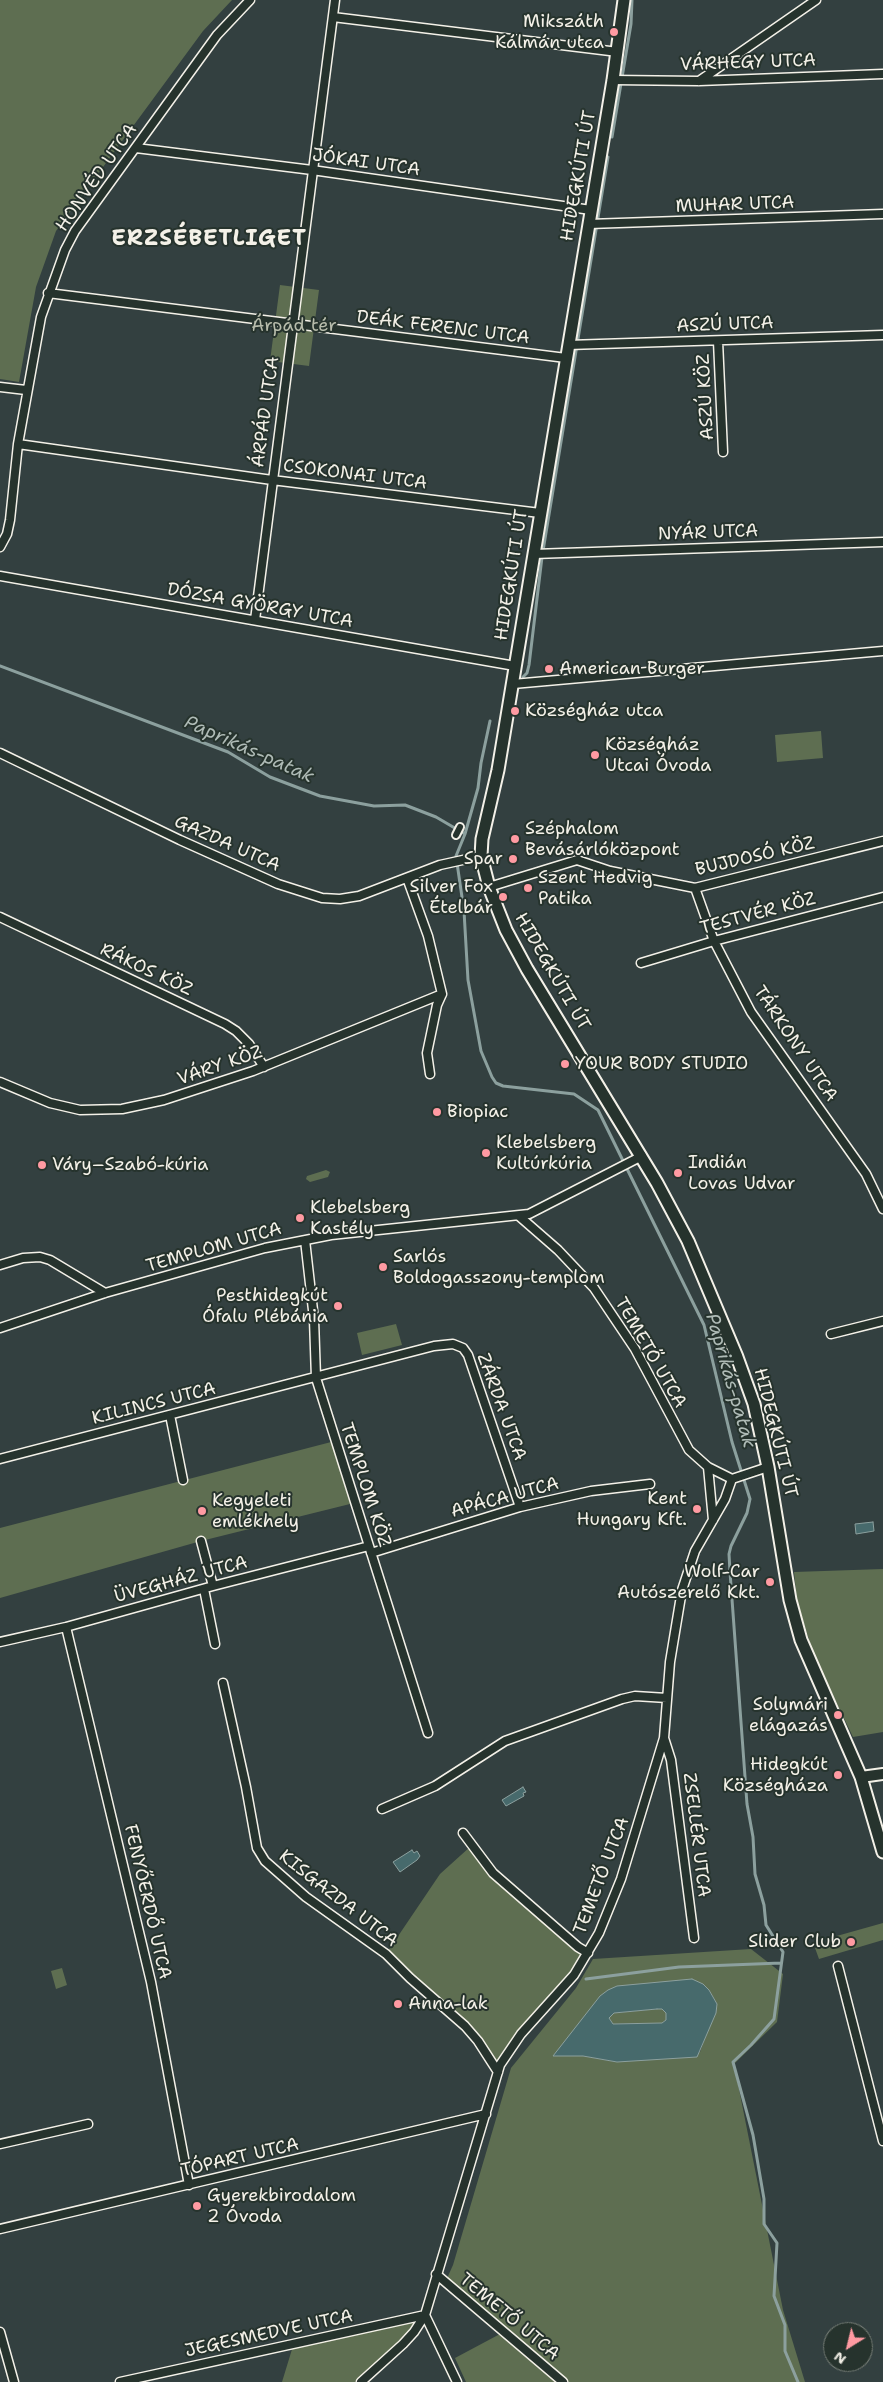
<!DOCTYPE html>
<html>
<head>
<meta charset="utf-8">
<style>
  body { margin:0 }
  #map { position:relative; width:883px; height:2382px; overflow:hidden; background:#334040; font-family:"Shantell Sans",sans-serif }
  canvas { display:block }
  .north { position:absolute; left:823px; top:2322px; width:50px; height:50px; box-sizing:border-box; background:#26332d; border:1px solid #787f78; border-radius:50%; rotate:216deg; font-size:14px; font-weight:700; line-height:20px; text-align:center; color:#f4f1e8 }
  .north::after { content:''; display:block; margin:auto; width:18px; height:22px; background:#ff9aa2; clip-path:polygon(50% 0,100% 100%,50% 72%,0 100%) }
</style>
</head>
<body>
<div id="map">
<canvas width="883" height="2382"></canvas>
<div class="north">N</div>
</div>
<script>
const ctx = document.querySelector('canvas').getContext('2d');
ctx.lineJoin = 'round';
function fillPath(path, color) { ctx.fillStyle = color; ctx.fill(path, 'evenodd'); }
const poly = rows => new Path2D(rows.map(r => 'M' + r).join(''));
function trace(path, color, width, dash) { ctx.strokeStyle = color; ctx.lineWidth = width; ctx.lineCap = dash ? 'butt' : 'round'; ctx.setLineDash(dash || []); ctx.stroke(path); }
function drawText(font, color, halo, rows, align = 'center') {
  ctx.font = font + ' "Shantell Sans",sans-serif'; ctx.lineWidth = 4; ctx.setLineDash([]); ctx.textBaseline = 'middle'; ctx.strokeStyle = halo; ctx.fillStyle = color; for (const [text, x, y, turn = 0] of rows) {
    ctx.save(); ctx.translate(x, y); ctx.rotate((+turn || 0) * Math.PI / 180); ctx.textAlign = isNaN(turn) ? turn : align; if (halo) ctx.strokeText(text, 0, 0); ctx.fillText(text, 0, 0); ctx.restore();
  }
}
fillPath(poly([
  [0,0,232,0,203,31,56,231,36,287,19,382,0,379],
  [280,285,319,290,309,366,270,361],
  [821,731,823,758,777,762,775,735],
  [326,1170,330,1172,328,1177,310,1182,306,1179,307,1176],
  [396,1324,402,1345,362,1355,357,1333],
  [335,1441,354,1503,201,1541,0,1598,0,1528],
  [883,1569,883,1732,853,1737,814,1656,797,1601,794,1572],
  [471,1846,493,1873,588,1953,521,2034,498,2072,478,2041,386,1954,440,1874],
  [883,1923,883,1940,819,1959,815,1948,827,1944,826,1939],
  [751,1949,783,1974,777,2022,734,2064,783,2310,805,2382,466,2382,455,2358,500,2334,444,2285,453,2265,511,2068,576,1988,593,1959],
  [617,1986,709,1990,717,2004,700,2052,617,2062,583,2056,554,2056],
  [62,1968,67,1985,56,1989,51,1971],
  [657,2009,662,2009,666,2013,666,2020,662,2023,613,2024,609,2018,614,2013],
  [416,2315,418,2323,355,2382,282,2382,293,2346]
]), '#5e6e51');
const water = poly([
  [873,1522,874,1531,856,1534,855,1524,873,1522],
  [523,1787,526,1792,523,1793,524,1796,506,1806,502,1800,523,1787],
  [412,1850,414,1853,417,1851,420,1856,417,1860,400,1872,393,1862,412,1850],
  [692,1979,703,1984,709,1990,717,2004,716,2013,697,2057,617,2062,583,2056,553,2056,600,1996,608,1990,617,1986,692,1979],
  [657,2009,662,2009,666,2013,666,2020,662,2023,613,2024,609,2018,614,2013,657,2009]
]);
fillPath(water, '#476a6c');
trace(water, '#8ca09e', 1);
trace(poly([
  [612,137,631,24,632,0],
  [0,666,228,752,270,777,320,796,374,806,405,805,436,817,465,834,456,856,464,911,468,980,481,1051,492,1077,496,1083,503,1086,574,1094,598,1110,704,1325,732,1442,750,1499,747,1513,731,1546,729,1554,730,1572,747,1804,753,1837,755,1874,764,1905,766,1925,783,1952,774,2019,751,2045,733,2062,753,2135,764,2199,764,2224,777,2243,774,2296,785,2325,785,2351,798,2382],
  [523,677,527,673,529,665,542,557,608,157],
  [465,834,478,788,481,763,490,721],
  [586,1979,679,1967,781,1963]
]), '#8ca09e', 3);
const pedestrian = poly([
  [456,835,460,827]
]);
const minor = poly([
  [333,17,618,52],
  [613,80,699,81,883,74],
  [699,81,816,0],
  [136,148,312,170,591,210],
  [589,224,883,214],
  [48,293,566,358],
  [718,341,723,452],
  [568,345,883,335],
  [0,387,26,390],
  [18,444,272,480,540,513],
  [0,547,7,534,10,520,18,444,41,317,65,250,75,231,217,35,250,0],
  [534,554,883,542],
  [0,576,515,666],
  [255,620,335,0],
  [513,684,883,651],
  [0,753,180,840,278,884,322,898,340,899,359,896,440,865,481,856],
  [407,878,428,936,442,994,437,1005,427,1053,430,1074],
  [489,887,577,860,610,871,695,888,883,841],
  [695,888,714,941,751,1012,866,1174,883,1209],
  [0,917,225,1024,236,1031,249,1044,264,1067],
  [641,963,714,941,883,897],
  [0,1082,50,1103,80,1110,122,1109,164,1100,253,1071,442,994],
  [519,1216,558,1250,594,1288,635,1349,689,1450,708,1467,732,1479],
  [305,1240,314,1319,316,1378,428,1733],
  [0,1265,23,1258,40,1257,50,1260,105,1293],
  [0,1328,105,1293,265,1248,331,1235,529,1214,642,1156],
  [831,1334,883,1321],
  [170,1415,183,1480],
  [0,1459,434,1346,453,1344,463,1348,468,1355,520,1507],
  [708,1467,713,1520],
  [732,1479,768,1467],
  [201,1541,213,1586],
  [371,1553,520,1507,591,1491,650,1484],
  [204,1589,215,1644],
  [66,1627,151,1982,189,2185],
  [0,1642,66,1627,213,1586,369,1546],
  [223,1683,246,1787,257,1848,265,1861,306,1897,386,1954,410,1978,465,2026,478,2041,498,2072],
  [664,1738,671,1760,694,1938],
  [382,1809,435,1786,505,1741,622,1699,635,1696,667,1698],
  [463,1833,493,1873,578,1947,588,1953],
  [838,1966,883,2141],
  [0,2144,88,2124],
  [0,2229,486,2114],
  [436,2274,563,2382],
  [425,2315,457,2382],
  [0,2332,14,2382],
  [120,2382,425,2315],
  [361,2382,403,2344,414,2332,425,2315,500,2065,521,2034,574,1975,599,1933,621,1879,664,1738,670,1662,682,1590,695,1551,725,1499,732,1479]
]);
const tertiary = poly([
  [861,1777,883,1774]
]);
const secondary = poly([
  [624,0,613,80,498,770,482,839,481,856,489,887,506,930,527,969,657,1183,688,1241,737,1357,754,1404,768,1467,790,1600,801,1640,861,1777,883,1852]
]);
trace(pedestrian, '#f4f1e8', 10);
trace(minor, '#f4f1e8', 11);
trace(tertiary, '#f4f1e8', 14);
trace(secondary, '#f4f1e8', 15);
trace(pedestrian, '#26332d', 6);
trace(minor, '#26332d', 8);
trace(tertiary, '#26332d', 10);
trace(secondary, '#26332d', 11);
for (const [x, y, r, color] of [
  [614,32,5,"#ff9aa2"],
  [549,669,5,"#ff9aa2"],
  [515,711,5,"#ff9aa2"],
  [595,755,5,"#ff9aa2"],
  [515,839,5,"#ff9aa2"],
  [513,859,5,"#ff9aa2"],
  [528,888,5,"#ff9aa2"],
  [503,897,5,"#ff9aa2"],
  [565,1064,5,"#ff9aa2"],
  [437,1112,5,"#ff9aa2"],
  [486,1153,5,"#ff9aa2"],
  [42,1165,5,"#ff9aa2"],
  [678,1173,5,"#ff9aa2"],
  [300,1218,5,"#ff9aa2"],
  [383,1267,5,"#ff9aa2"],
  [338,1306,5,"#ff9aa2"],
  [697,1509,5,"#ff9aa2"],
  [202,1511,5,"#ff9aa2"],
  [770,1582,5,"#ff9aa2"],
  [838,1715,5,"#ff9aa2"],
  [838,1775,5,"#ff9aa2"],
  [851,1942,5,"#ff9aa2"],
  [398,2004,5,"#ff9aa2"],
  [197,2206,5,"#ff9aa2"]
]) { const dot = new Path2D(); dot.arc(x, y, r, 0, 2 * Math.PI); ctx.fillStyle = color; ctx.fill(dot); trace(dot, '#26332d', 2); }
drawText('18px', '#f4f1e8', '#26332d', [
  ["Mikszáth",604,22,"right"],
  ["Kálmán utca",604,43,"right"],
  ["American Burger",559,669],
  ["Községház utca",525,711],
  ["Községház",605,745],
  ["Utcai Óvoda",605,766],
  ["Széphalom",525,829],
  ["Bevásárlóközpont",525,850],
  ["Spar",503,859,"right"],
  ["Szent Hedvig",538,878],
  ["Patika",538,899],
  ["Silver Fox",493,887,"right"],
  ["Ételbár",493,908,"right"],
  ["YOUR BODY STUDIO",575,1064],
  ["Biopiac",447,1112],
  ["Klebelsberg",496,1143],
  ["Kultúrkúria",496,1164],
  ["Indián",688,1163],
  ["Lovas Udvar",688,1184],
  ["Váry–Szabó-kúria",52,1165],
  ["Klebelsberg",310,1208],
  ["Kastély",310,1229],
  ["Sarlós",393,1257],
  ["Boldogasszony-templom",393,1278],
  ["Pesthidegkút",328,1296,"right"],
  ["Ófalu Plébánia",328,1317,"right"],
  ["Kent",687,1499,"right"],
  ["Hungary Kft.",687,1520,"right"],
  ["Kegyeleti",212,1501],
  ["emlékhely",212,1522],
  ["Wolf-Car",760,1572,"right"],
  ["Autószerelő Kkt.",760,1593,"right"],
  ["Solymári",828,1705,"right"],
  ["elágazás",828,1726,"right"],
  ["Hidegkút",828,1765,"right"],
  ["Községháza",828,1786,"right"],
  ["Slider Club",841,1942,"right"],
  ["Anna-lak",408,2004],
  ["Gyerekbirodalom",207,2196],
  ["2 Óvoda",207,2217]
], 'left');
drawText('18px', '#f4f1e8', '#26332d', [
  ["VÁRHEGY UTCA",748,63,-2],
  ["JÓKAI UTCA",366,163,8],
  ["HIDEGKÚTI ÚT",579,176,-80],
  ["HONVÉD UTCA",97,178,-55],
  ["MUHAR UTCA",735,205,-2],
  ["ASZÚ UTCA",725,325,-2],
  ["DEÁK FERENC UTCA",443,328,7],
  ["ASZÚ KÖZ",706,397,-93],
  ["ÁRPÁD UTCA",266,412,-82],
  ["CSOKONAI UTCA",355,475,7],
  ["NYÁR UTCA",708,533,-2],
  ["HIDEGKÚTI ÚT",512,575,-81],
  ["DÓZSA GYÖRGY UTCA",260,606,10],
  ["GAZDA UTCA",227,844,24],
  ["BUJDOSÓ KÖZ",755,857,-13],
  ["TESTVÉR KÖZ",758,914,-15],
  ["RÁKOS KÖZ",146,970,25],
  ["HIDEGKÚTI ÚT",552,972,60],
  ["TÁRKONY UTCA",795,1044,56],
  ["VÁRY KÖZ",220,1066,-19],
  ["TEMPLOM UTCA",214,1248,-16],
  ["TEMETŐ UTCA",650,1353,60],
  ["KILINCS UTCA",154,1404,-14],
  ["ZÁRDA UTCA",501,1407,70],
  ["HIDEGKÚTI ÚT",775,1433,76],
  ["TEMPLOM KÖZ",365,1485,72],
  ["APÁCA UTCA",505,1498,-15],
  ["ÜVEGHÁZ UTCA",181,1580,-15],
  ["ZSELLÉR UTCA",696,1835,83],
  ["TEMETŐ UTCA",602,1876,-69],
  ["KISGAZDA UTCA",338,1899,38],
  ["FENYŐERDŐ UTCA",147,1902,77],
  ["TÓPART UTCA",240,2158,-13],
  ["TEMETŐ UTCA",509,2317,40],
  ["JEGESMEDVE UTCA",269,2334,-12]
]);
drawText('18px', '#b8bdac', '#26332d', [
  ["Árpád tér",294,326]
]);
drawText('italic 19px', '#afbbb6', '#26332d', [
  ["Paprikás-patak",249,750,24],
  ["Paprikás-patak",730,1381,74]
]);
ctx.letterSpacing = '1px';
drawText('bold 22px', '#f4f1e8', '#26332d', [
  ["ERZSÉBETLIGET",209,239]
]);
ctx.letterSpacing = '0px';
</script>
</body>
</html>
